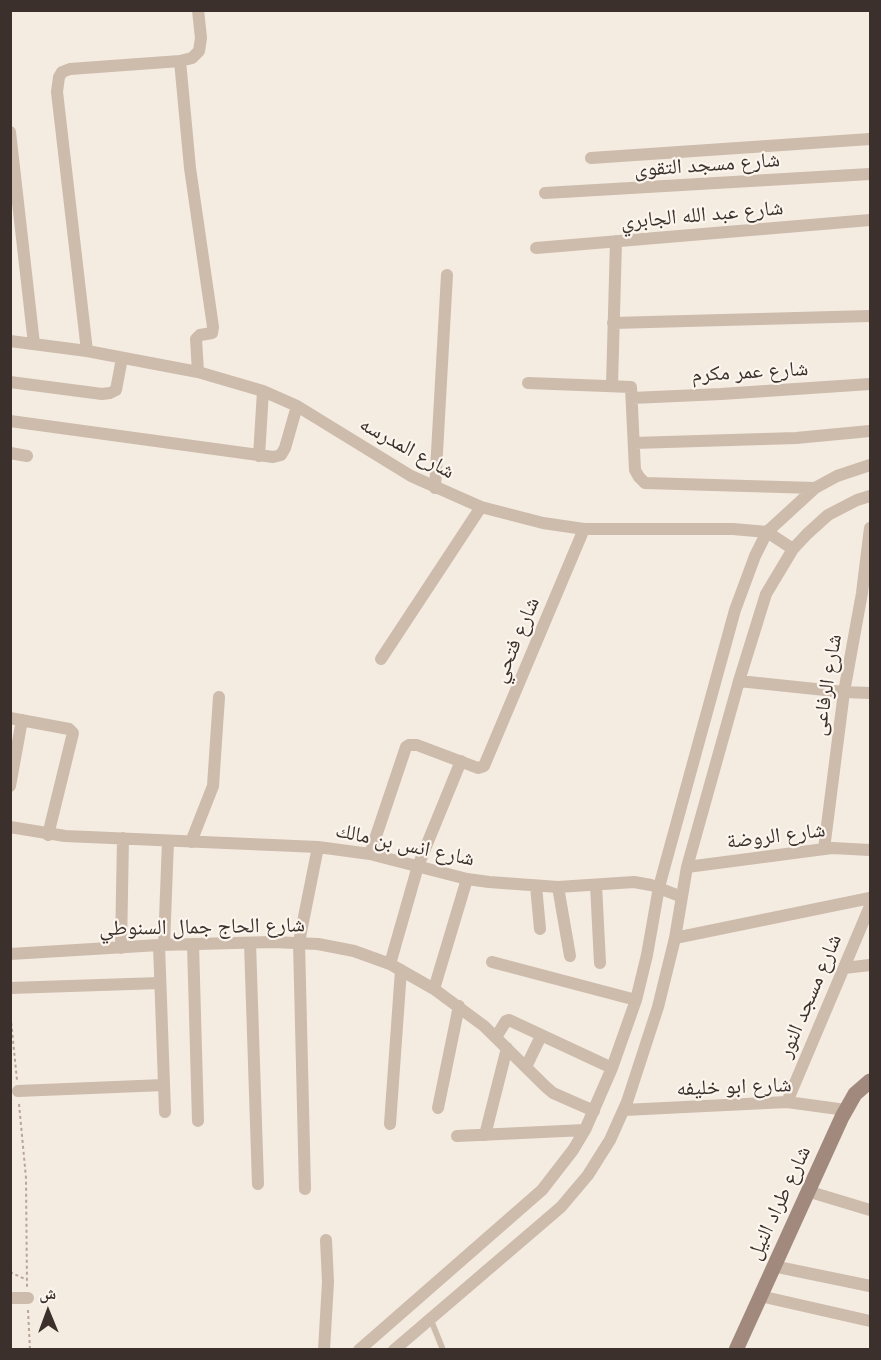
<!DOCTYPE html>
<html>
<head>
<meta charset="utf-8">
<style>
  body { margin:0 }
  #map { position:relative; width:881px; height:1360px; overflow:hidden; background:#f4ebe1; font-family:Montserrat,"Noto Naskh Arabic",sans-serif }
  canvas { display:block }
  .frame { position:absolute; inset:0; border:12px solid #3b302b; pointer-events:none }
  .north { position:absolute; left:18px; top:1282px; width:60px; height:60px; -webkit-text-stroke:4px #fbf5ee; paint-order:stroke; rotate:359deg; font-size:16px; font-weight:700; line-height:24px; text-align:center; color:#3b302b }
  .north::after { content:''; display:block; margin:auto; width:21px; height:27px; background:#3b302b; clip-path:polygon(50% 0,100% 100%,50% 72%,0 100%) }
</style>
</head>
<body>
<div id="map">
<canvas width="881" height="1360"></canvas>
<div class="frame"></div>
<div class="north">ش</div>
</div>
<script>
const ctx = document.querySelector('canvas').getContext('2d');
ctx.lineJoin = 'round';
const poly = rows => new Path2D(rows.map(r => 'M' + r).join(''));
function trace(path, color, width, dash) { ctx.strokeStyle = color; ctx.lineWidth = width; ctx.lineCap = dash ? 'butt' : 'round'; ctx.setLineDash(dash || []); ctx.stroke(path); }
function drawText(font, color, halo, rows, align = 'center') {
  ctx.font = font + ' Montserrat,"Noto Naskh Arabic",sans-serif'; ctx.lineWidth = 4.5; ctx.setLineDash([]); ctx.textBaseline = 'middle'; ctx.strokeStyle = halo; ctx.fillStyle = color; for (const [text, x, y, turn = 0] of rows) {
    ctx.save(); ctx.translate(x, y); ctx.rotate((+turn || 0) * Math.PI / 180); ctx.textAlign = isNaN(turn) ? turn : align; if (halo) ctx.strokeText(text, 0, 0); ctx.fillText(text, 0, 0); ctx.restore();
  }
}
trace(poly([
  [10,1011,17,1080],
  [19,1104,26,1178,27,1287],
  [10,1272,27,1280],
  [28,1310,30,1350]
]), '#b9a596', 2, [3, 3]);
trace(poly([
  [431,1320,443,1350]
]), '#cdbbac', 6);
trace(poly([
  [198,10,201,38,199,51,192,58,180,61,190,168,213,327,212,333,200,335,196,339,198,372],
  [10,132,34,344],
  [591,158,870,139],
  [545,193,870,174],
  [536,248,870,220],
  [613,323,870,316],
  [10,341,87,351,198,372,263,391,297,406,411,476,481,507,543,523,584,529,733,529,767,532,793,549],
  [87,351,57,92,59,77,62,72,70,69,180,61],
  [10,382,102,394,110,393,116,390,122,358],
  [528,383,631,387,635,470,639,477,645,483,815,488],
  [612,385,616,241],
  [632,398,721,394,870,384],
  [10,421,273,457,281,455,285,448,297,406],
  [634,443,796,438,870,431],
  [10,453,27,456],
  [259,456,263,391],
  [435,488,447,275],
  [381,659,481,507],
  [739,681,844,692,870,693],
  [10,718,69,729,73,733,48,835],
  [10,786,22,720],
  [10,827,65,836,318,847,370,854,467,879,489,882,558,887,634,882,651,885,682,897],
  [191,842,213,786,219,697],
  [824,849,844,692,862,593,870,528],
  [370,854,406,747,409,745,417,745,478,768,484,766,584,529],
  [687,867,832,848,870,850],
  [596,885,600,963],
  [536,886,540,929],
  [558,887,570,956],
  [675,938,870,898],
  [250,943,258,1184],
  [193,944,198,1121],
  [159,945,165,1112],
  [164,945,168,841],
  [121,948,123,838],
  [10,954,159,945,272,942,318,944,354,951,390,964,434,989,484,1026,546,1087,553,1093,594,1111],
  [492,962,636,1000],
  [390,964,418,866,461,761],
  [844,968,870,965],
  [10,988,160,983],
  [434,989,467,879],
  [496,1037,506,1021,509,1020,612,1068],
  [526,1067,541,1036],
  [18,1091,164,1085],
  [787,1102,870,906],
  [438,1108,459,1006],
  [624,1110,787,1102,846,1110],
  [390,1124,401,970],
  [485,1135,507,1048],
  [457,1136,585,1130],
  [305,1189,299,942,318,847],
  [807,1191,870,1210],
  [773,1266,870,1286],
  [760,1296,870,1321],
  [10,1298,28,1298],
  [324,1350,328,1282,326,1240],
  [359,1350,542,1190,573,1150,585,1130,612,1068,636,1000,647,955,659,887,735,610,755,556,767,532,815,488,837,476,870,465],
  [394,1350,561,1207,588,1175,610,1140,627,1102,658,1007,675,938,687,867,739,681,766,594,793,549,807,534,828,515,857,500,870,496]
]), '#cdbbac', 12);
trace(poly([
  [736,1350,842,1117,855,1094,870,1081]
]), '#a18a7d', 15);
drawText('21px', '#3b302b', '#fbf5ee', [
  ["شارع مسجد التقوى",707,165,-4],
  ["شارع عبد الله الجابري",702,215,-5],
  ["شارع عمر مكرم",750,372,-3],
  ["شارع المدرسه",407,448,29],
  ["شارع فتحي",516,640,-67],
  ["شارع الرفاعى",827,685,-81],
  ["شارع الروضة",776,836,-7],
  ["شارع انس بن مالك",405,845,12],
  ["شارع الحاج جمال السنوطي",202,927,-1],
  ["شارع مسجد النور",810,996,-67],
  ["شارع ابو خليفه",734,1087,-2],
  ["شارع طراد النيل",779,1203,-65]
]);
</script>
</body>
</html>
